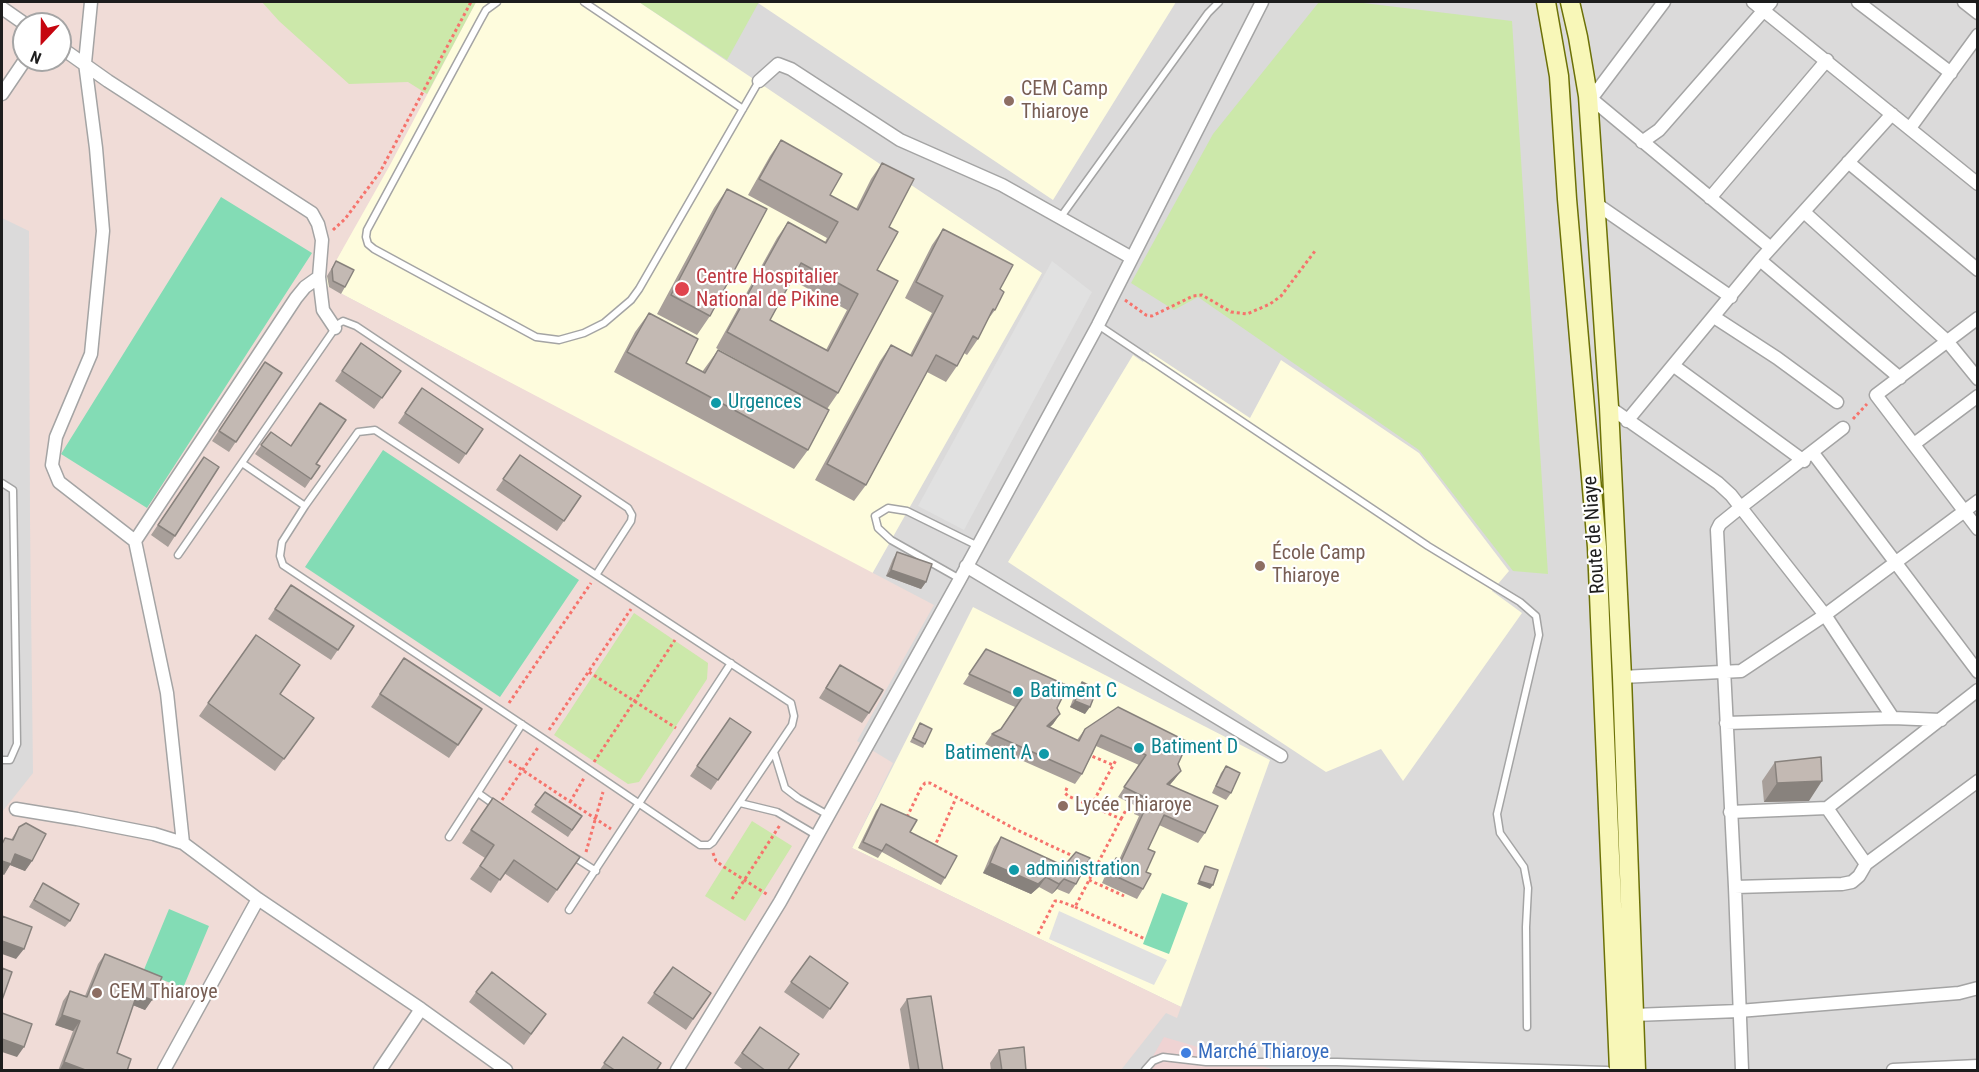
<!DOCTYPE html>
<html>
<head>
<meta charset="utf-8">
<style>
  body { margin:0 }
  #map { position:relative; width:1979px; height:1072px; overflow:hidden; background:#eeeae3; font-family:"Roboto Condensed",sans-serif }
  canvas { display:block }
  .frame { position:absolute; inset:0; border:3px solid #1d1d1d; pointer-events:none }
  .north { position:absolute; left:12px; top:12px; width:60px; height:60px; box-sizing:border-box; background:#fff; border:2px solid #a5a5a5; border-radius:50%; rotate:202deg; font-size:16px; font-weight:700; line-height:24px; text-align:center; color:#1d1d1d }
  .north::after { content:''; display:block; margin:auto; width:21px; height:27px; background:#c6050f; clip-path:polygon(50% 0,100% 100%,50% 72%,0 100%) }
</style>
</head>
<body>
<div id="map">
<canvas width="1979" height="1072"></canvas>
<div class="frame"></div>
<div class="north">N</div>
</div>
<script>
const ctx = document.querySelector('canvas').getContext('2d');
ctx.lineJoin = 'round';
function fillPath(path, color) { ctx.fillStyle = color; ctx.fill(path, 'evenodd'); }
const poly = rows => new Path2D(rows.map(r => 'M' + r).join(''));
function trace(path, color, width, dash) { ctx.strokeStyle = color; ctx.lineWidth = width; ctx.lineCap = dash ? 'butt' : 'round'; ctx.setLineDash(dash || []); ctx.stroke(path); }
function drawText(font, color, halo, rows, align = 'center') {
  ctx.font = font + ' "Roboto Condensed",sans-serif'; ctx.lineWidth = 4.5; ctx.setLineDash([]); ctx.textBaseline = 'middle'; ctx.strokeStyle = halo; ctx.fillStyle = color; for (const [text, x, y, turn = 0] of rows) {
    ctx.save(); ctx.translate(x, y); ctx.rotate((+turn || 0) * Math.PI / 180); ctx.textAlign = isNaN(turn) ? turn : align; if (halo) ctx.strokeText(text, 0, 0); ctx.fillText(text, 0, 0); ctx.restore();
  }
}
fillPath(poly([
  [2,2,1977,2,1977,1070,2,1070],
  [24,24,60,24,60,60,24,60]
]), '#dbdada');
fillPath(poly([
  [1164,1037,1272,1069,1326,1070,1145,1070]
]), '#efd3d3');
fillPath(poly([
  [476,2,639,2,1042,273,872,574,323,284],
  [759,2,1176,2,1053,200,758,3],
  [1150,352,1250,418,1281,360,1419,453,1509,571,1492,591,1522,613,1403,781,1381,749,1326,772,1008,562,1133,355,1143,362],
  [973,607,1270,760,1181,1007,852,848]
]), '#fefcdd');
fillPath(poly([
  [2,2,476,2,390,165,323,284,934,605,857,741,893,763,852,848,1181,1007,1177,1018,1166,1013,1121,1070,2,1070,2,812,33,773,30,520,29,231,2,218],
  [24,24,60,24,60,60,24,60]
]), '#f0dcd7');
fillPath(poly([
  [262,2,476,2,427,94,408,82,349,84,279,21],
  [639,2,759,2,727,60],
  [1319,2,1355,2,1512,21,1548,574,1513,571,1419,450,1198,297,1174,310,1131,283,1213,134],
  [634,613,708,663,707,679,639,782,628,784,554,735],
  [752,821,792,846,745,921,705,896]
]), '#cce8aa');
fillPath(poly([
  [221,197,312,253,147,508,61,454],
  [383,450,579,580,500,697,305,567],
  [1162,893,1188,903,1169,954,1143,944],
  [169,909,209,926,183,988,143,972]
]), '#83dcb5');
fillPath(poly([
  [1052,261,1092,292,964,530,918,506],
  [1059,911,1167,960,1154,985,1049,939]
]), '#e1e1e1');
const lane = poly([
  [497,2,486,10,481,19,367,230,366,237,368,244,374,249,536,337,559,340,584,333,604,323,631,300,639,289,759,81],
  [584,2,743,109],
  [1060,218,1208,13,1219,2],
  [1098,325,1428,546,1520,602,1536,616,1539,635,1497,814,1500,833,1524,867,1528,888,1526,927,1527,1027],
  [242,463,305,506,358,432,375,430,791,703,794,716,792,725,713,842,709,845,700,845,544,739,283,565,280,556,282,542,305,506],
  [2,483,13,490,17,744,10,760,2,760],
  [178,555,338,324,343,321,356,326,628,508,632,515,631,521,596,575],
  [960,579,891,540,878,528,875,516,888,508,907,511,978,546],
  [774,752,785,788,798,798,828,815],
  [478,793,495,805],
  [740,803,777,812,816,835],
  [449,837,522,724],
  [571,855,596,871],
  [569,910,731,663],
  [1145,1070,1153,1061,1163,1057,1206,1062,1337,1062,1607,1070]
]);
const street = poly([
  [91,2,85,63,96,148,103,231,91,354,56,437,52,465,59,482,135,541,167,693,183,843],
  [1753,2,1978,184],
  [1858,2,1951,73],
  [1964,2,1978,13],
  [2,8,25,24],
  [60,47,108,81,312,213,318,224,322,240,319,277,323,310,335,328],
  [759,81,778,64,791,69,900,140,1002,185,1132,258],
  [2,94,25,60],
  [1588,96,1771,248],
  [1591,99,1664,2],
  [1910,128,1978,35],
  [1642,142,1659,130,1771,2],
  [1848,162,1978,270],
  [1710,198,1827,60],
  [1595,203,1731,297],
  [1804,212,1947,341,1978,379],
  [1760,260,1900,378],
  [1714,317,1777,358,1837,402],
  [1978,318,1876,395,1978,529],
  [1674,366,1804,461],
  [1609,407,1718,483,1731,495,1825,615,1893,718],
  [1627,421,1760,260,1892,114],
  [1914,444,1978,396],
  [1813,453,1978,672],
  [135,541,296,298,305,287,319,277],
  [966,566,1281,756],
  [1622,677,1741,671,1825,615,1978,501],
  [1726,723,1893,718,1941,720],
  [1827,808,1866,864],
  [16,809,77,819,154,834,183,843,258,899,421,1009,506,1070],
  [1730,812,1827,808,1978,690],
  [1735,887,1842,884,1852,882,1859,876,1866,864,1978,781],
  [1634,1015,1739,1011,1959,993,1978,988],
  [164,1070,258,899],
  [380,1070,421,1009],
  [677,1070,780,902,960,579,1098,325,1262,2],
  [1742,1070,1735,887,1717,530,1720,524,1741,507,1843,428],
  [1893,1070,1978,1066]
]);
const secondary = poly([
  [1546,2,1559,76,1567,199,1597,547,1619,1070],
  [1570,2,1578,37,1588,96,1609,407,1622,677,1636,1070]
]);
trace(lane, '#a4a4a4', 9);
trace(street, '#a4a4a4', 15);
trace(secondary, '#6c7107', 21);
trace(poly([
  [333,230,345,219,380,172,471,2],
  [1125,300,1146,315,1152,316,1193,296,1202,295,1231,312,1247,314,1270,304,1281,296,1315,251],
  [1853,419,1867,404],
  [589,672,676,728],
  [509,703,591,583],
  [549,730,631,609],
  [1087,754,1113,765],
  [509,761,611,829],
  [594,762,675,640],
  [502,800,539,746],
  [570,802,584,778],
  [1091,806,1116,760],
  [907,817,921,788,925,783,930,783,1015,829,1075,857],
  [1121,819,1126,810],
  [934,848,956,798],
  [586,852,603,792],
  [713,853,716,861,724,867,768,895],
  [1084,862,1096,867],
  [1089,880,1124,896],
  [732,899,780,825],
  [1075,907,1145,939],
  [1038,934,1055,901,1059,901,1075,907,1121,819,1068,796,1065,793,1068,785]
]), '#f6736c', 3, [3, 3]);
trace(lane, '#fff', 6);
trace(street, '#fff', 12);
trace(secondary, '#f8f7b8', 18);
fillPath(poly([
  [781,140,830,195,856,209,871,179,882,163,889,227,877,270,838,393,827,409,716,348,777,238,788,222,825,242,827,238,748,195,770,156],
  [792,280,847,310,826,350,770,320],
  [727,189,710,316,697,335,657,314,714,208],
  [943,229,1000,289,995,310,986,322,978,339,967,355,964,353,957,366,946,382,927,372,866,485,854,501,815,480,880,361,891,345,910,355,932,313,905,298,932,245],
  [336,261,345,287,341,294,329,287,327,276],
  [649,313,686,363,702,372,718,350,808,450,794,469,614,372,635,332],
  [361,343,401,371,374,409,335,381],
  [265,362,282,373,229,452,212,441],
  [422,388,483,429,459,464,398,423],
  [271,432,320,466,305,488,255,454],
  [520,455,581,496,557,531,496,490],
  [204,457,175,536,168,547,151,535],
  [897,552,926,582,921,589,886,576,893,559],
  [291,585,354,626,331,660,268,619],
  [256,635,280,694,314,718,275,771,199,716],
  [986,649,1057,708,1060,714,1053,724,1050,727,1077,740,1085,729,1178,764,1181,771,1170,785,1205,833,1198,843,1159,825,1148,849,1143,889,1137,899,1102,883,1109,867,1116,858,1119,860,1139,816,1134,814,1138,807,1118,797,1139,765,1096,746,1082,774,1075,784,985,744,992,734,1001,729,1015,707,963,684],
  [840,665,869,713,862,723,819,698],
  [395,671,458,745,449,758,371,707],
  [1082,682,1085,714,1070,707,1077,689],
  [730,718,751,732,711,790,690,776],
  [920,723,925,744,923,748,910,742],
  [1775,762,1809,801,1764,802,1762,781],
  [1226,766,1231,793,1226,800,1212,793,1221,773],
  [545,792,582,816,568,837,531,812],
  [493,798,580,857,548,903,504,873,491,893,470,879,485,858,462,843],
  [881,804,910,832,945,878,941,885,882,852,878,858,858,848,876,811],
  [19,827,32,861,25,871,10,865,4,875,11,840],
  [1001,837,1076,884,1069,894,1057,889,1052,894,1039,887,1031,894,983,873,994,847],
  [43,883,70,921,65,927,29,907],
  [105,954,152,1000,145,1010,133,1005,117,1053,127,1071,58,1071,73,1031,55,1025,63,1001,70,991,85,996,98,964],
  [810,956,848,983,823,1019,784,992],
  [673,967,711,993,686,1030,647,1003],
  [476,992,539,1024,524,1045,469,1002],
  [907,999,943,1071,910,1071,900,1009],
  [760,1027,787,1071,745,1071,734,1063],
  [623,1037,656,1071,599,1071],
  [999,1050,1026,1071,991,1071,990,1063]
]), '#a89f9a');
fillPath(poly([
  [891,570,926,582,921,589,886,576],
  [1075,701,1090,707,1085,714,1070,707],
  [1060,714,1053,724,1040,736,1047,726],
  [1181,771,1174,780,1161,793,1167,784],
  [1822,781,1809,801,1764,802,1777,783],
  [15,854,32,861,25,871,10,865,4,875,2,874,2,861],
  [990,863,1046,877,1039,887,1031,894,983,873],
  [1064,879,1057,889,1052,894,1059,884],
  [1199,881,1213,885,1210,889,1197,884],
  [2,941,24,949,16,959,2,954],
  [137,994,152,1000,145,1010,130,1004],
  [62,1015,80,1021,73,1031,55,1025],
  [2,1039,24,1047,17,1057,2,1052],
  [64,1062,88,1071,59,1071]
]), '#88827d');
const building = poly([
  [781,140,842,174,830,195,858,210,882,163,914,179,889,227,898,232,877,270,898,281,838,393,727,332,788,222,826,243,838,222,759,179,781,140],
  [801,263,858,294,828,351,770,320,801,263],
  [727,189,767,209,710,316,671,295,727,189],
  [943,229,1013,265,1000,289,1004,292,995,310,993,309,978,339,973,336,957,366,936,355,866,485,827,464,891,345,912,356,943,296,916,282,943,229],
  [336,261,354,270,345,287,333,281,332,269,336,261],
  [649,313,698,339,686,363,705,373,718,350,829,410,808,450,627,352,649,313],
  [361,343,401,371,382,398,342,371,361,343],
  [265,362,282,373,236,442,219,431,265,362],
  [422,388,483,429,466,454,405,413,422,388],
  [320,403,346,420,316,464,320,466,311,479,261,445,271,432,291,446,320,403],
  [520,455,581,496,564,521,503,479,520,455],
  [204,457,219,467,175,536,158,525,204,457],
  [897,552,932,564,926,582,891,570,897,552],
  [291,585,354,626,338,650,275,609,291,585],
  [256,635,300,665,280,694,314,718,284,759,208,703,256,635],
  [986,649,1068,686,1057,708,1060,714,1047,726,1079,741,1085,729,1118,707,1188,742,1178,764,1181,771,1167,784,1218,806,1205,833,1164,815,1148,849,1155,852,1146,872,1151,874,1143,889,1109,873,1116,858,1121,861,1146,807,1141,804,1144,797,1124,787,1146,755,1101,735,1082,774,992,734,1001,729,1022,698,969,674,986,649],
  [404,658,482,709,458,745,380,694,404,658],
  [840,665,883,690,869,713,826,688,840,665],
  [1082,682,1097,689,1090,707,1075,701,1082,682],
  [730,718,751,732,718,780,697,766,730,718],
  [920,723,932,729,925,744,913,738,920,723],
  [1821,757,1822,781,1777,783,1775,762,1821,757],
  [1226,766,1240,773,1231,793,1216,786,1226,766],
  [545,792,582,816,572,830,535,805,545,792],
  [493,798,580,857,557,890,514,860,500,880,480,866,494,845,471,830,493,798],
  [881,804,917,820,910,832,957,856,945,878,886,844,882,851,863,842,881,804],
  [26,823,46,834,32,861,15,854,11,864,2,861,2,844,5,838,13,840,19,827,26,823],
  [1001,837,1064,866,1076,852,1090,858,1076,884,1064,879,1059,884,1046,877,1038,884,990,863,1001,837],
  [1205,866,1218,870,1213,885,1199,881,1205,866],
  [43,883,79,904,70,921,34,900,43,883],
  [2,916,32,927,24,949,2,941,2,916],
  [105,954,162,977,152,1000,137,994,117,1053,131,1059,127,1071,88,1071,64,1062,80,1021,62,1015,70,991,87,997,105,954],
  [810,956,848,983,830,1009,791,982,810,956],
  [673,967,711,993,693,1019,654,993,673,967],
  [2,968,12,972,2,1000,2,968],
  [492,972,546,1014,531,1034,476,992,492,972],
  [931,996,943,1071,919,1071,907,999,931,996],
  [2,1013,32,1024,24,1047,2,1039,2,1013],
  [760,1027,799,1054,787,1071,766,1071,742,1053,760,1027],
  [623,1037,661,1063,656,1071,616,1071,604,1063,623,1037],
  [1024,1047,1026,1071,1002,1071,999,1050,1024,1047]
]);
fillPath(building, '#c3b9b3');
trace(building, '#88827d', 1.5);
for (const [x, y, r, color] of [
  [1009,101,6,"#8d6e63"],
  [682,289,8,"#e0444e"],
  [716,403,6,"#0f9aa8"],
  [1260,566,6,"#8d6e63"],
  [1018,692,6,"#0f9aa8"],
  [1139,748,6,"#0f9aa8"],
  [1044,754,6,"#0f9aa8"],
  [1063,806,6,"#8d6e63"],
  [1014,870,6,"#0f9aa8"],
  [97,993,6,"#8d6e63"],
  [1186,1053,6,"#3f7fe0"]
]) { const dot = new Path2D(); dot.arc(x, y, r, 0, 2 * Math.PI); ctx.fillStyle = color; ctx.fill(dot); trace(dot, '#fff', 2); }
drawText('20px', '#785e54', '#fff', [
  ["CEM Camp",1021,90],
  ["Thiaroye",1021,113],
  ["École Camp",1272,554],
  ["Thiaroye",1272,577],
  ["Lycée Thiaroye",1075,806],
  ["CEM Thiaroye",109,993]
], 'left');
drawText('20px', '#be3a42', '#fff', [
  ["Centre Hospitalier",696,278],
  ["National de Pikine",696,301]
], 'left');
drawText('20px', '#0d838f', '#fff', [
  ["Urgences",728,403],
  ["Batiment C",1030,692],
  ["Batiment D",1151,748],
  ["Batiment A",1032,754,"right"],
  ["administration",1026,870]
], 'left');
drawText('20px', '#1d1d1d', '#fff', [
  ["Route de Niaye",1595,535,-94]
]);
drawText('20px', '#366cbe', '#fff', [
  ["Marché Thiaroye",1198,1053]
], 'left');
</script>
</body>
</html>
